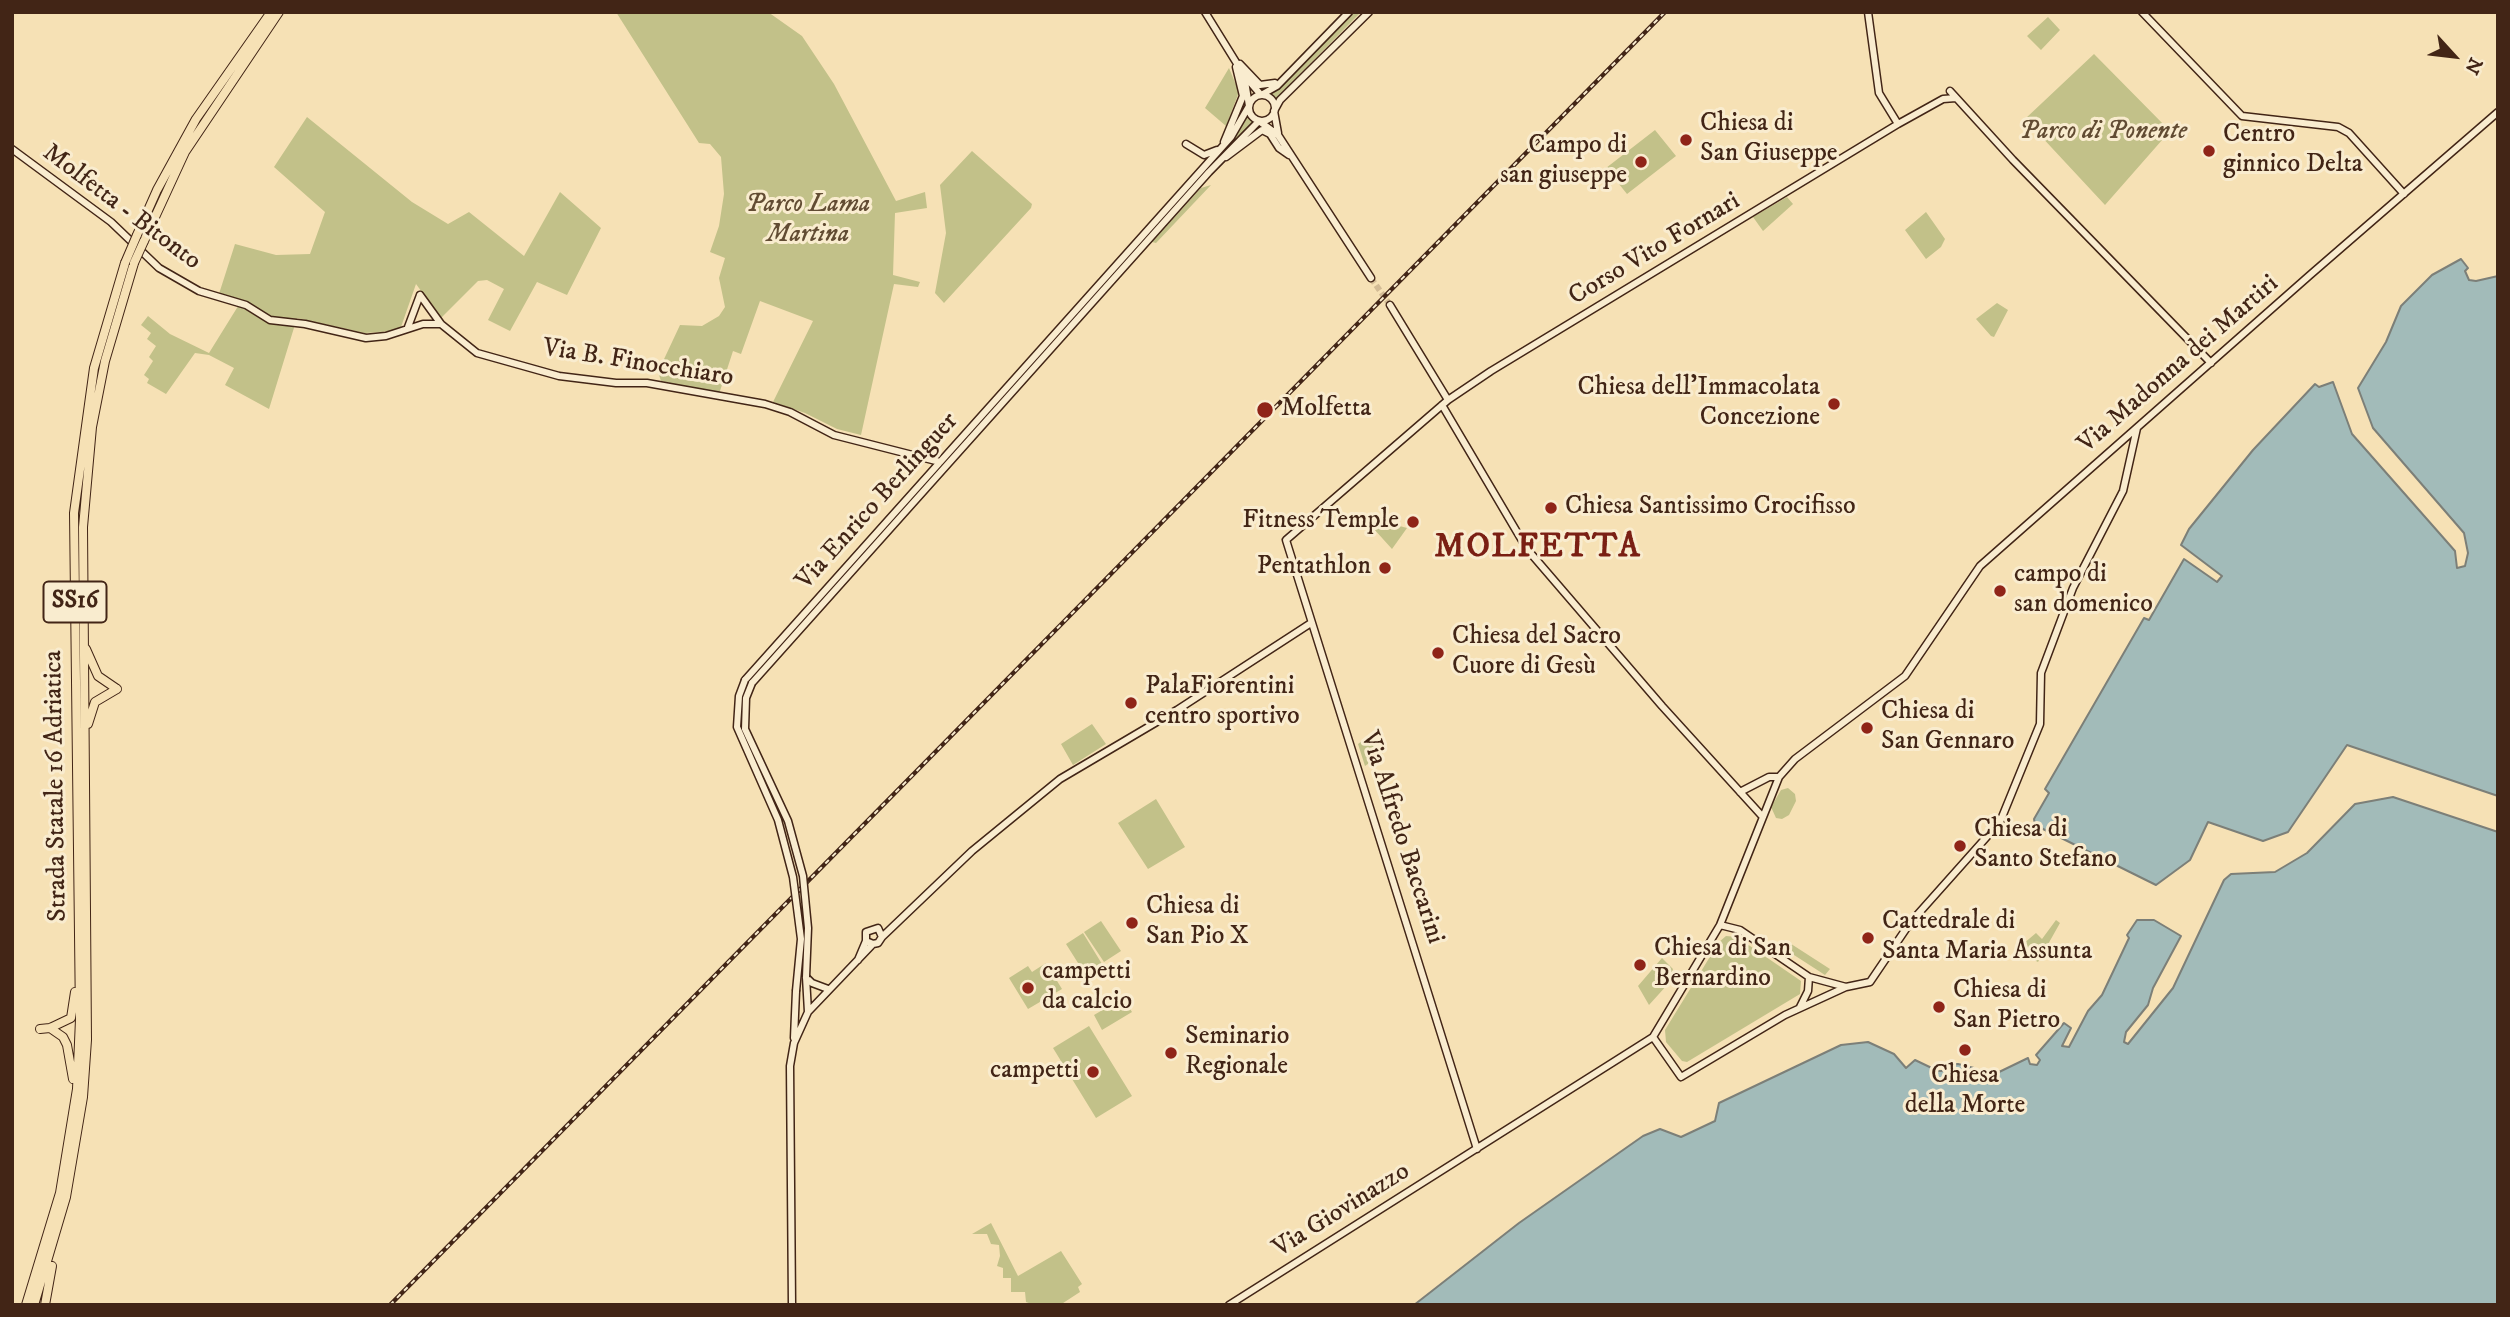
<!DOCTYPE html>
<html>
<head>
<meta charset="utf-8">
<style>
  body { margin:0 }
  #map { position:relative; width:2510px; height:1317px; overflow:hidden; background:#f6e1b5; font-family:"IM FELL DW Pica",serif }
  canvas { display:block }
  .frame { position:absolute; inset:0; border:14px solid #422516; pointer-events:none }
  .north { position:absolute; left:2419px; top:21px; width:70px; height:70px; -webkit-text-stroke:5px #f9eccf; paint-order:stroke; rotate:117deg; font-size:19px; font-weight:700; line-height:28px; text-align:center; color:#422516 }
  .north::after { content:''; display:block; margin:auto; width:24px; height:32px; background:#422516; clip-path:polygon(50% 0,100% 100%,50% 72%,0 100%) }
</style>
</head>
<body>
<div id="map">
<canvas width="2510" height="1317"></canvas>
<div class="frame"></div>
<div class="north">N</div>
</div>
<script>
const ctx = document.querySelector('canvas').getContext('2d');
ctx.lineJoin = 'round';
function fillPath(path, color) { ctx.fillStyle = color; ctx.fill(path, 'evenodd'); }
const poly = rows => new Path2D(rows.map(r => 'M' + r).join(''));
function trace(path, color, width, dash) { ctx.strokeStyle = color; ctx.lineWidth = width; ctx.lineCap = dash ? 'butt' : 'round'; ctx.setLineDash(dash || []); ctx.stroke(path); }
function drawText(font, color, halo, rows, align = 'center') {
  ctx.font = font + ' "IM FELL DW Pica",serif'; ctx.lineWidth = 6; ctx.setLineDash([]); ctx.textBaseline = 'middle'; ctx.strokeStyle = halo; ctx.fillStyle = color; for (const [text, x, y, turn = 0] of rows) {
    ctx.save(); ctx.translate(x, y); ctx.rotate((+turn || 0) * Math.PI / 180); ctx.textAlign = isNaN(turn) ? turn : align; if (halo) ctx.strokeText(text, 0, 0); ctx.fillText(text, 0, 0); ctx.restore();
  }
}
fillPath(poly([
  [616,12,768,12,802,36,834,84,896,201,925,192,927,208,895,213,893,275,920,282,918,287,894,284,861,435,837,429,805,413,773,402,813,321,760,301,741,354,733,351,719,394,661,381,658,372,680,325,702,326,719,316,725,307,719,278,725,258,710,252,719,226,724,194,721,157,710,144,699,143],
  [1354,12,1361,12,1283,91,1277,101,1268,94],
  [2048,17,2060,30,2041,50,2027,36],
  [2094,54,2170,131,2105,205,2025,119],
  [1229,68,1239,92,1226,126,1205,108],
  [1247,116,1254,123,1237,137,957,448,1232,139],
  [307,117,412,202,448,224,469,212,524,256,560,192,601,228,567,295,537,282,510,331,488,320,504,289,487,280,478,281,441,318,416,284,401,327,393,331,365,333,297,318,269,409,225,385,234,368,209,355,195,353,166,394,147,383,149,379,144,375,153,361,149,357,156,346,147,339,151,333,141,325,148,316,170,334,209,353,240,303,218,297,235,244,276,255,310,254,325,212,274,167],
  [1655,130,1676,156,1627,194,1606,168],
  [972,151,1032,204,1031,208,944,303,935,293,946,233,940,185],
  [1211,185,1156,243,1152,242,1201,188],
  [1787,197,1793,204,1763,231,1753,217],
  [1926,212,1945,239,1941,247,1926,259,1905,230],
  [1997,303,2008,310,1994,337,1991,336,1976,319],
  [1367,517,1407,528,1392,549,1364,518],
  [1092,724,1106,744,1073,765,1061,744],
  [1367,737,1383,753,1365,766,1358,744],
  [1788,788,1795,794,1796,801,1789,815,1782,819,1776,818,1771,807,1781,790],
  [1156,799,1185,847,1148,869,1118,823],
  [2056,920,2060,923,2038,962,2036,961,2023,944,2036,933,2042,939],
  [1101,921,1121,951,1104,962,1084,932],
  [1083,933,1102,964,1085,974,1066,944],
  [1726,936,1737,937,1801,981,1800,994,1687,1062,1682,1061,1666,1042,1665,1030,1719,942],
  [1785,940,1830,969,1825,975,1780,946],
  [1662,958,1673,969,1668,984,1649,1005,1638,986],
  [1046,963,1062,989,1028,1009,1009,978,1028,966,1032,972],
  [1123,998,1132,1012,1102,1030,1094,1015],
  [1089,1026,1132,1096,1096,1118,1053,1048],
  [991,1223,1018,1276,1061,1251,1082,1284,1078,1287,1080,1292,1060,1305,1034,1305,1026,1302,1025,1292,1011,1292,1011,1278,1003,1278,1003,1268,997,1266,1000,1256,999,1245,991,1244,987,1234,972,1234]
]), '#c2c189');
const water = poly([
  [2461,259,2468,268,2465,271,2469,280,2476,281,2498,276,2498,796,2347,745,2288,832,2263,841,2208,822,2190,860,2156,885,2035,825,2034,819,2049,793,2045,789,2144,618,2149,620,2184,559,2217,582,2222,576,2181,545,2189,529,2253,450,2315,384,2319,387,2333,382,2352,434,2455,551,2457,568,2465,566,2468,553,2464,533,2373,428,2358,388,2386,342,2401,306,2432,275,2461,259],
  [2393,797,2498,832,2498,1305,1414,1305,1519,1223,1643,1136,1660,1129,1681,1137,1715,1121,1719,1103,1841,1045,1868,1042,1894,1054,1906,1068,1915,1060,1938,1071,1944,1071,1946,1065,1958,1064,1974,1068,1979,1073,1997,1073,2028,1058,2030,1064,2037,1065,2040,1060,2036,1055,2064,1023,2071,1028,2062,1046,2069,1047,2088,1011,2102,995,2129,938,2127,935,2137,920,2154,920,2181,936,2153,988,2148,1005,2126,1032,2124,1042,2128,1044,2173,988,2224,880,2231,874,2275,872,2307,853,2355,804,2393,797]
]);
fillPath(water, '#a2bbb9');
trace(water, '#7c7f78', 2);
trace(poly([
  [1371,278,1390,305]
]), '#d2bb95', 6, [6, 3]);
const secondary = poly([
  [1205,12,1244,75,1261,95,1277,86,1349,12],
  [1868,12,1879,93,1898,124],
  [2142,12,2242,116,2338,127,2349,133,2404,194],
  [1240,64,1260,85,1275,83],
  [1950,91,2013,160,2211,363],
  '1249 108a13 13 0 1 1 26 0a13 13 0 1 1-26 0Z',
  [1278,133,1274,111,1280,100,1369,12],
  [1224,142,1243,96,1236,67],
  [1186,144,1204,155,1217,150],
  [12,149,111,222,159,268,199,291,246,305,270,320,305,324,366,338,386,336,423,324,441,324],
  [1226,157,1262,130,1270,134,1279,148,1289,155],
  [420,295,441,324,477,353,559,376,616,383,647,383,765,404,790,412,834,435,940,462],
  [1390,305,1448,400],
  [408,327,420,295],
  [1442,405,1527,549,1662,706,1762,816],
  [2137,428,2123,491,2073,588,2041,673,2040,724,2000,822,1910,923,1870,982,1846,987,1785,1015,1681,1077,1653,1037,1720,925,1779,777,1795,759,1905,676,1980,566,2310,275,2498,112],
  [745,680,1231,137,1249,106,1244,75],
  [752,683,1209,172,1259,121,1278,135,1371,278],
  [1740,792,1769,777,1779,777],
  [1720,925,1740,930,1809,977,1846,987],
  [882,937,972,851,1060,779,1177,710,1311,623],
  [858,960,866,941,866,932,878,928,882,937,878,943,873,944,866,941],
  [806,977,808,1012],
  [806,977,812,983,828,989],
  [1800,1007,1808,991,1809,977],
  [794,1038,796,991],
  [1477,1149,1286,540,1448,400,1491,371,1898,124,1943,99,1956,98],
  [792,1305,790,1066,794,1043,808,1012,873,944],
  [1229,1305,1653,1037]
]);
const highway = poly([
  [137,235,157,190,196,119,271,12],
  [144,241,185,152,279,12],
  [86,649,98,676,117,689],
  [88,724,95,702,117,689],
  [50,1028,63,1037,67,1045,73,1079],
  [40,1029,50,1028,71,1018,75,992],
  [26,1305,60,1193,77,1089,80,1019,74,513,94,368,125,263],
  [34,1305,66,1197,83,1097,87,1040,83,527,92,427,105,361,134,263],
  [45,1305,52,1266]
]);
trace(secondary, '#422516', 9);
trace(highway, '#422516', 10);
trace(secondary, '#f9eccf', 6);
trace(highway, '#f6e1b5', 8);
const rail = poly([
  [390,1305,1665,12]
]);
trace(rail, '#422516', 4.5);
trace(rail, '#f9eccf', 2, [5]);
const secondaryBridge = poly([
  [745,680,739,696,737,727,778,820,793,877,801,939,796,991],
  [752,683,746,698,745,729,788,821,803,876,808,928,806,977]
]);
const highwayBridge = poly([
  [125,263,137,235],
  [134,263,144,241]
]);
trace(secondaryBridge, '#422516', 9, []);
trace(highwayBridge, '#422516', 10, []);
trace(secondaryBridge, '#f9eccf', 6);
trace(highwayBridge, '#f6e1b5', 8);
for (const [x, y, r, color] of [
  [1686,140,7,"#8f2418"],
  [2209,151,7,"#8f2418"],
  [1641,162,7,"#8f2418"],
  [1834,404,7,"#8f2418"],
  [1265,410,9,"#8f2418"],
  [1551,508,7,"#8f2418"],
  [1413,522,7,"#8f2418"],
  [1385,568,7,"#8f2418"],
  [2000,591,7,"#8f2418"],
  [1438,653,7,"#8f2418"],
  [1131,703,7,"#8f2418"],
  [1867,728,7,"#8f2418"],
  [1960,846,7,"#8f2418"],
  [1132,923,7,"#8f2418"],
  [1868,938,7,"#8f2418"],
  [1640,965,7,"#8f2418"],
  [1028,988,7,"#8f2418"],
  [1939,1007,7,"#8f2418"],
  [1965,1050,7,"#8f2418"],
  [1171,1053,7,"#8f2418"],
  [1093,1072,7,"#8f2418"]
]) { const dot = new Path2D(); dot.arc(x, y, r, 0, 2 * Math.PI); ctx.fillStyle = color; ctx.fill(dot); trace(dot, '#f9eccf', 2.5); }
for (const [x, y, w] of [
  [75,602,63]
]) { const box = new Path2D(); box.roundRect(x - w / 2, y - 20.5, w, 41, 5); ctx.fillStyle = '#f9eccf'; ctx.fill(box); trace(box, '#422516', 2); }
drawText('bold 24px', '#422516', null, [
  ["SS16",75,602]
]);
drawText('26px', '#422516', '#f9eccf', [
  ["Chiesa di",1700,125],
  ["San Giuseppe",1700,155],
  ["Centro",2223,136],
  ["ginnico Delta",2223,166],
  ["Campo di",1627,147,"right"],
  ["san giuseppe",1627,177,"right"],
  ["Chiesa dell'Immacolata",1820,389,"right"],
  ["Concezione",1820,419,"right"],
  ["Molfetta",1281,410],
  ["Chiesa Santissimo Crocifisso",1565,508],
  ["Fitness Temple",1399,522,"right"],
  ["Pentathlon",1371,568,"right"],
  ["campo di",2014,576],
  ["san domenico",2014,606],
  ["Chiesa del Sacro",1452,638],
  ["Cuore di Gesù",1452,668],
  ["PalaFiorentini",1145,688],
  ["centro sportivo",1145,718],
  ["Chiesa di",1881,713],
  ["San Gennaro",1881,743],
  ["Chiesa di",1974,831],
  ["Santo Stefano",1974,861],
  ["Chiesa di",1146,908],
  ["San Pio X",1146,938],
  ["Cattedrale di",1882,923],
  ["Santa Maria Assunta",1882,953],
  ["Chiesa di San",1654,950],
  ["Bernardino",1654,980],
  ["campetti",1042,973],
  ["da calcio",1042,1003],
  ["Chiesa di",1953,992],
  ["San Pietro",1953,1022],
  ["Seminario",1185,1038],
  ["Regionale",1185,1068],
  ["campetti",1079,1072,"right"],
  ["Chiesa",1965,1077,"center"],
  ["della Morte",1965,1107,"center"]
], 'left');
drawText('italic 26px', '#624c33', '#f9eccf', [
  ["Parco di Ponente",2103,133],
  ["Parco Lama",808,206],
  ["Martina",808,236]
]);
drawText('26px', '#422516', '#f9eccf', [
  ["Molfetta - Bitonto",121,208,37],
  ["Corso Vito Fornari",1655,250,-31],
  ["Via B. Finocchiaro",638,364,9],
  ["Via Madonna dei Martiri",2179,365,-41],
  ["Via Enrico Berlinguer",878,502,-48],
  ["Strada Statale 16 Adriatica",57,786,-91],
  ["Via Alfredo Baccarini",1401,838,72],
  ["Via Giovinazzo",1342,1211,-32]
]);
ctx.letterSpacing = '2px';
drawText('bold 33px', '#7a1f14', '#f9eccf', [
  ["MOLFETTA",1538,549]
]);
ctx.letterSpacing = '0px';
</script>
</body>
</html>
